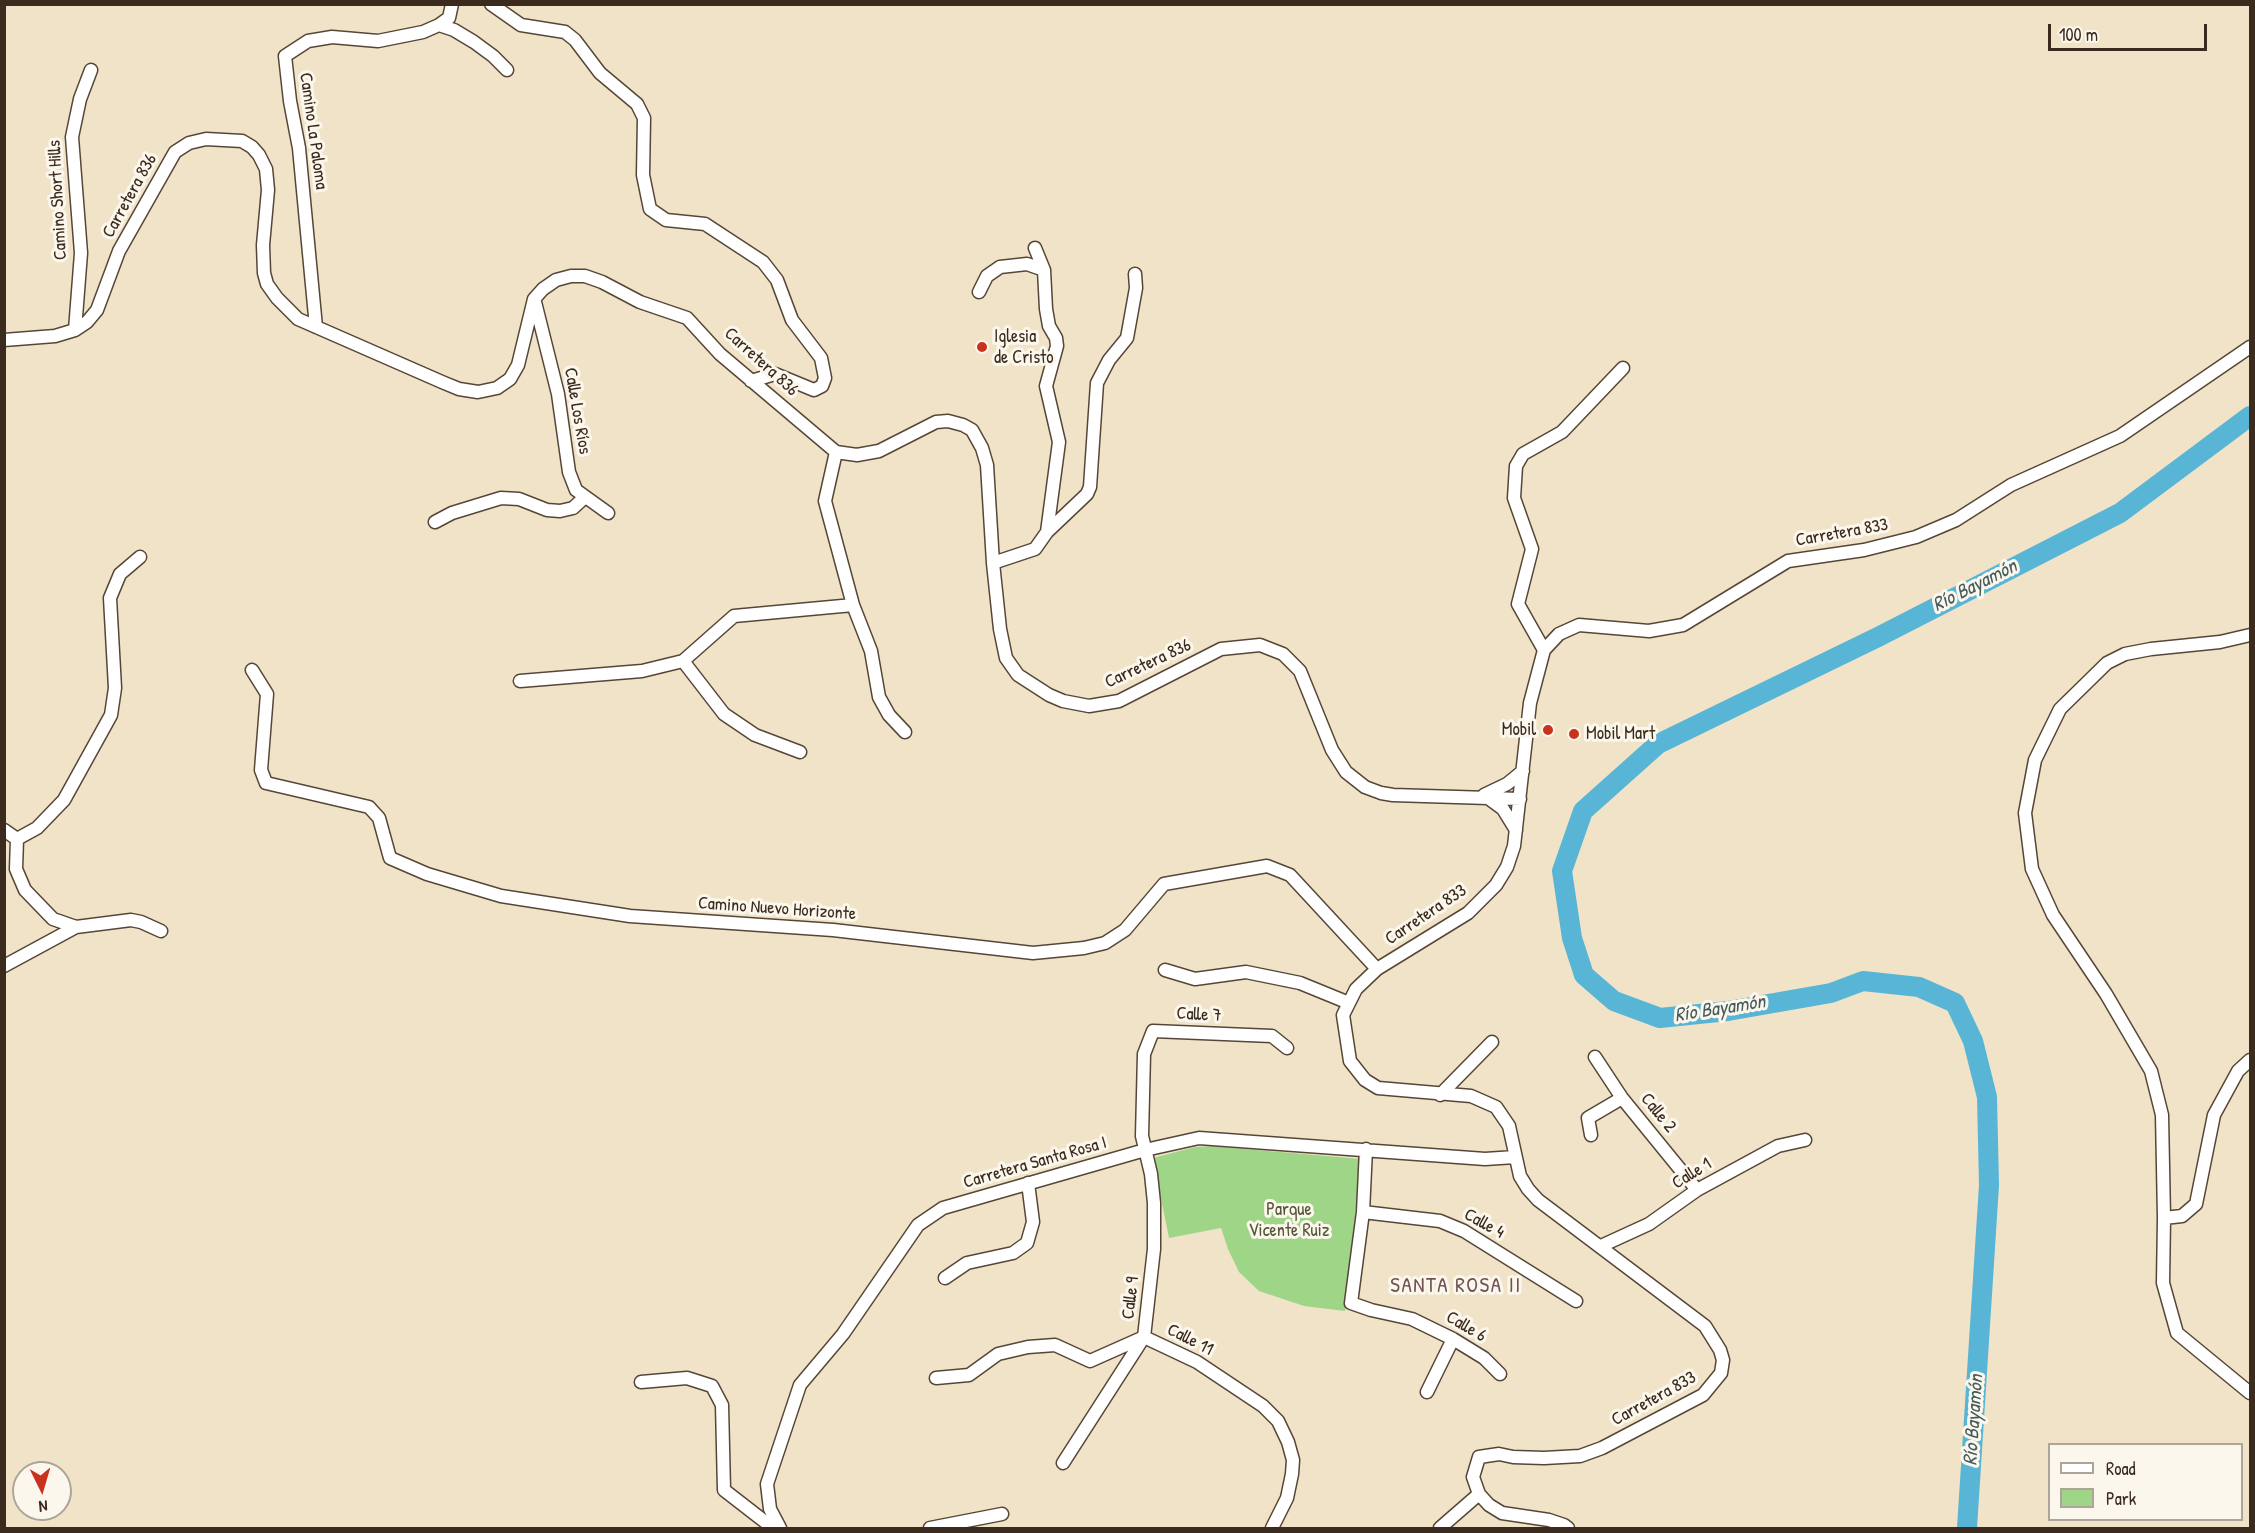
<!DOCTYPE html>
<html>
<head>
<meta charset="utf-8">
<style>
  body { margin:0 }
  #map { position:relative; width:2255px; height:1533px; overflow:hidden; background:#f1e3c7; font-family:"Patrick Hand",sans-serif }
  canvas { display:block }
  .frame { position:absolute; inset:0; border:6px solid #3b2a1e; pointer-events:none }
  .legend { position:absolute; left:2048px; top:1443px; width:195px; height:78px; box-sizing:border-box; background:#fbf7ec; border:2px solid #aea59a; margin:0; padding:8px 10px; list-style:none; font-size:18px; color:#3b2a1e }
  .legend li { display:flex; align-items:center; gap:12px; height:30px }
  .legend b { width:30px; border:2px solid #aea59a }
  .north { position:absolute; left:12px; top:1461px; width:60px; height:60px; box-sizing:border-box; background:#fbf7ec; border:2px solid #aea59a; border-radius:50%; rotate:175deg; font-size:16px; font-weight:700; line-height:24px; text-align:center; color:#3b2a1e }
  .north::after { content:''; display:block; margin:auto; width:21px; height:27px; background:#c8321e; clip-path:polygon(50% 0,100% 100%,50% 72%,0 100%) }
  .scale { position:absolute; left:2048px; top:24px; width:159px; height:27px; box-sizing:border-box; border:3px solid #3b2a1e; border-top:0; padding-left:8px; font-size:18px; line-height:21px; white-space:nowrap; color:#3b2a1e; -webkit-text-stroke:4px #fbf7ec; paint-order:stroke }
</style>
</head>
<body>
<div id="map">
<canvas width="2255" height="1533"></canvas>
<div class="frame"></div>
<ul class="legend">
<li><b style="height:8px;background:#fff"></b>Road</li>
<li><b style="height:16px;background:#9ed587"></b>Park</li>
</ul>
<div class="north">N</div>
<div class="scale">100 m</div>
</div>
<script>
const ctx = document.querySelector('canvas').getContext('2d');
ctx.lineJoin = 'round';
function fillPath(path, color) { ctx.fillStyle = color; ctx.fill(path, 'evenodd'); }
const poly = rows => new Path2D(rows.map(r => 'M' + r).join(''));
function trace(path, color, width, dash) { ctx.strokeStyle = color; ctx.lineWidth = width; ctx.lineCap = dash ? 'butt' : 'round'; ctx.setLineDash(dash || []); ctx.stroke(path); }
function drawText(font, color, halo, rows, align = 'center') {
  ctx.font = font + ' "Patrick Hand",sans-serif'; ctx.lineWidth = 6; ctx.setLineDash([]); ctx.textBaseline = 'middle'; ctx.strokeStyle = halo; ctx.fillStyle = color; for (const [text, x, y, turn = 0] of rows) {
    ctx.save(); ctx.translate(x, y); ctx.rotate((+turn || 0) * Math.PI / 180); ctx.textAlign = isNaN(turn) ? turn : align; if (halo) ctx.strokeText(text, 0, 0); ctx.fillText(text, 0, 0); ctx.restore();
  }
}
fillPath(poly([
  [1211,1146,1361,1159,1345,1311,1304,1306,1259,1291,1239,1272,1228,1249,1221,1228,1169,1238,1153,1158,1195,1147]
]), '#9ed587');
trace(poly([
  [1967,1528,1989,1185,1987,1097,1973,1041,1955,1003,1919,987,1863,981,1831,993,1728,1011,1660,1018,1614,1001,1584,975,1572,938,1562,871,1583,811,1658,744,1878,637,2120,513,2250,416]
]), '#58b5d6', 20);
const minor = poly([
  [491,4,521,25,565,32,575,40,600,73,637,104,644,118,643,175,650,209,666,220,705,224,763,262,777,280,792,320,821,358,825,378,822,386,814,390,775,374,751,381],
  [439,25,454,30,474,42,493,56,507,70],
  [1035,248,1044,270,1046,309,1049,326,1056,338,1057,346,1046,386,1059,442,1047,532],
  [979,292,987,276,1000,267,1027,264,1044,270],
  [535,302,558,394,569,472,576,490,608,513],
  [316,327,299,148,290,101,285,56,308,41,332,37,378,41,423,32,439,25,449,18,452,4],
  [75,330,81,253,72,137,80,99,91,70],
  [4,340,55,336,75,330,87,322,97,310,119,251,175,152,189,143,206,139,242,141,252,147,259,155,266,169,268,190,263,245,264,273,267,284,277,298,298,319,442,382,459,389,478,392,497,388,510,379,518,365,534,299,543,289,556,280,571,276,585,276,602,282,640,302,687,318,720,354,836,452,857,455,879,451,936,422,948,421,963,425,972,430,982,448,987,465,993,563,1000,629,1006,658,1018,675,1049,695,1063,701,1089,706,1119,701,1221,649,1260,645,1283,654,1300,671,1332,750,1346,772,1365,787,1381,793,1393,795,1520,799],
  [836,452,825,501,853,605,871,651,879,697,889,715,905,732],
  [435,522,452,513,501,498,519,499,547,510,560,511,573,508,585,497],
  [993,563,1035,549,1047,532,1087,494,1090,487,1097,383,1109,360,1127,338,1136,288,1135,274],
  [2250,635,2220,642,2151,649,2125,654,2107,663,2060,709,2035,760,2025,813,2032,869,2053,915,2106,994,2151,1071,2162,1115,2164,1218,2163,1283,2177,1333,2250,1393],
  [1544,650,1518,604,1532,549,1514,498,1516,466,1523,454,1562,432,1623,368],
  [683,661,724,714,755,735,800,752],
  [252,670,267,694,261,770,266,783,369,807,379,818,390,858,427,874,501,896,630,916,833,930,1033,953,1084,948,1105,943,1125,930,1164,884,1267,866,1290,875,1377,969],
  [520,681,642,671,683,661,734,616,853,605],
  [1484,795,1507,784,1523,771],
  [1488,798,1503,809,1516,830],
  [4,830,17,839,16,869,25,890,53,919,76,927],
  [17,839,37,828,64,800,111,715,115,688,110,598,120,574,140,557],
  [4,966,76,927,131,920,141,922,161,931],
  [1165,970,1195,979,1246,972,1300,983,1349,1003],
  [1595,1057,1622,1098,1697,1190],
  [1440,1095,1492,1042],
  [1591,1135,1588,1118,1622,1098],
  [1366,1149,1363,1212,1351,1303,1371,1310,1412,1319,1453,1339,1484,1358,1500,1374],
  [1363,1212,1440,1221,1464,1231,1576,1301],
  [2164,1218,2182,1216,2196,1204,2214,1115,2238,1071,2250,1060],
  [1601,1246,1649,1224,1697,1190,1778,1146,1805,1140],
  [945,1278,967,1263,1013,1253,1027,1243,1033,1222,1028,1183],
  [936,1378,969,1375,998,1354,1028,1347,1055,1345,1090,1361,1144,1337,1197,1362,1263,1406,1278,1421,1288,1442,1293,1460,1292,1474,1287,1498,1272,1528],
  [641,1382,687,1378,712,1386,722,1405,724,1490,773,1528],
  [1427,1392,1453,1339],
  [1063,1463,1144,1337,1154,1249,1154,1203,1151,1174,1142,1136,1144,1054,1153,1031,1272,1036,1287,1048],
  [780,1528,770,1509,767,1484,800,1385,843,1334,918,1225,943,1208,1145,1150,1199,1138,1485,1159,1515,1157],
  [930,1528,1002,1514],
  [1440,1528,1479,1494],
  [1568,1528,1564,1525,1549,1520,1502,1513,1489,1505,1479,1494,1473,1477,1479,1457,1499,1454,1513,1457,1544,1458,1580,1456,1602,1448,1703,1395,1721,1373,1723,1360,1720,1350,1705,1326,1538,1200,1528,1189,1520,1176,1509,1126,1496,1107,1471,1096,1378,1088,1365,1080,1350,1061,1343,1015,1356,989,1377,969,1468,913,1496,885,1507,867,1514,846,1530,703,1544,650,1559,634,1579,625,1649,631,1683,625,1788,561,1864,550,1916,537,1956,520,2011,485,2120,436,2250,347]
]);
trace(minor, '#564637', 15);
trace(minor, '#fff', 12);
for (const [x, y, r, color] of [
  [982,347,6,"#c8321e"],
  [1548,730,6,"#c8321e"],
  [1574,734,6,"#c8321e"]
]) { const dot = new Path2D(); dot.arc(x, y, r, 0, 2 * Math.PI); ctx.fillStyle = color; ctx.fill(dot); trace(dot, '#fbf7ec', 2); }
drawText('18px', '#3b2a1e', '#fbf7ec', [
  ["Camino La Paloma",313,131,82],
  ["Carretera 836",130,196,-61],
  ["Camino Short Hills",58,200,-93],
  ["Carretera 836",761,362,42],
  ["Calle Los Ríos",577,411,80],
  ["Carretera 833",1842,533,-10],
  ["Carretera 836",1148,664,-25],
  ["Camino Nuevo Horizonte",777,909,4],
  ["Carretera 833",1426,915,-34],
  ["Calle 7",1199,1015,3],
  ["Calle 2",1658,1113,51],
  ["Carretera Santa Rosa I",1035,1163,-16],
  ["Calle 1",1692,1174,-32],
  ["Calle 4",1484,1224,29],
  ["Calle 9",1131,1298,-83],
  ["Calle 6",1466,1327,30],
  ["Calle 11",1190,1340,27],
  ["Carretera 833",1654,1399,-29]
]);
drawText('18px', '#3b2a1e', '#fbf7ec', [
  ["Iglesia",994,337],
  ["de Cristo",994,358],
  ["Mobil",1536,730,"right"],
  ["Mobil Mart",1586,734]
], 'left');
drawText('18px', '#545538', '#fbf7ec', [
  ["Parque",1289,1210],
  ["Vicente Ruiz",1289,1231]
]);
drawText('italic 20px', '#455b5e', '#fbf7ec', [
  ["Río Bayamón",1975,586,-27],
  ["Río Bayamón",1720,1009,-9],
  ["Río Bayamón",1974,1420,-86]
]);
ctx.letterSpacing = '1.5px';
drawText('21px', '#715356', '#fbf7ec', [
  ["SANTA ROSA II",1456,1286]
]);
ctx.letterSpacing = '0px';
</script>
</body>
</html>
